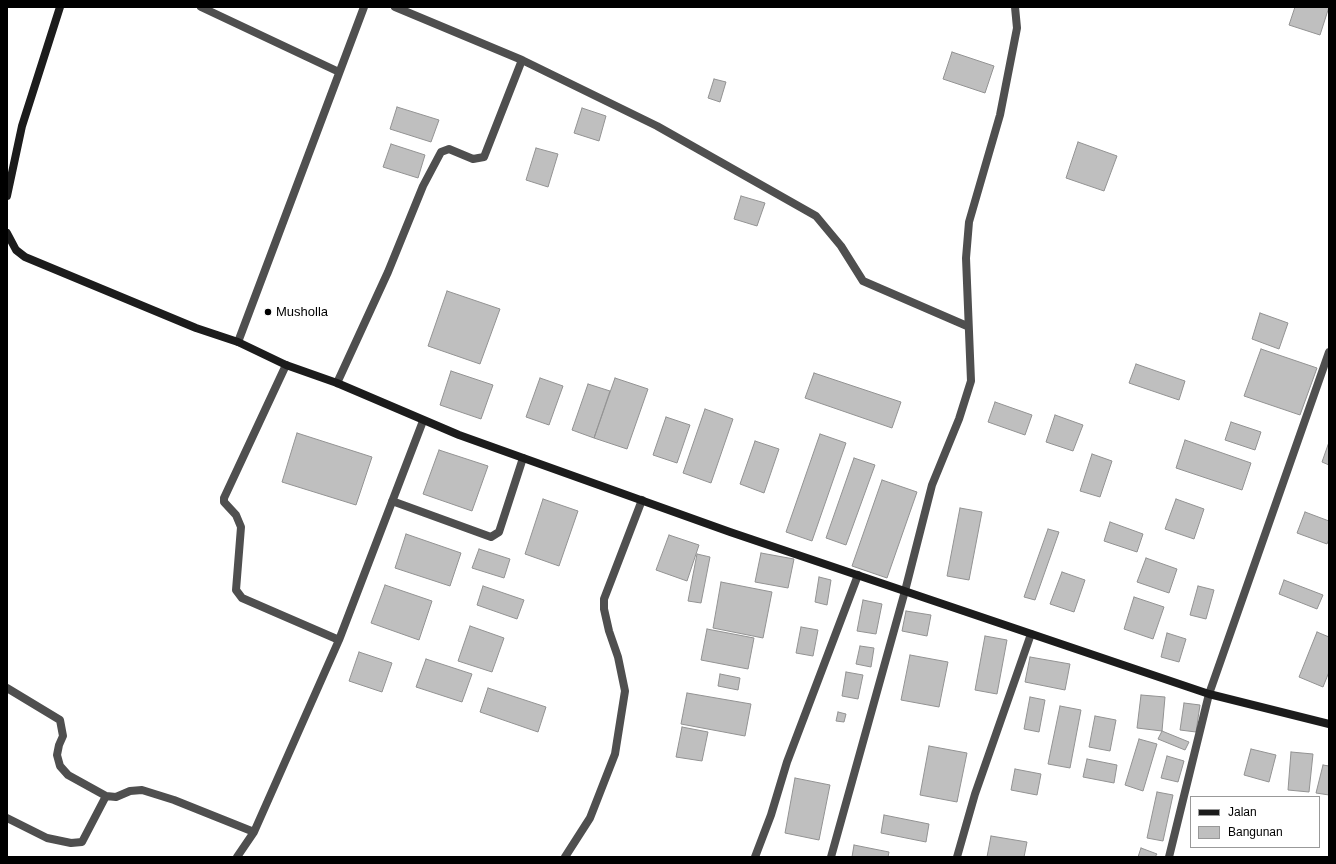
<!DOCTYPE html>
<html>
<head>
<meta charset="utf-8">
<style>
  body { margin:0 }
  #map { position:relative; width:1336px; height:864px; overflow:hidden; background:#fff; font-family:Helvetica,sans-serif }
  canvas { display:block }
  .frame { position:absolute; inset:0; border:8px solid #000; pointer-events:none }
  .legend { position:absolute; left:1190px; top:796px; width:130px; height:52px; box-sizing:border-box; background:#fff; border:1px solid #999; margin:0; padding:5px 7px; list-style:none; font-size:12px; color:#000 }
  .legend li { display:flex; align-items:center; gap:8px; height:20px }
  .legend b { width:20px; border:1px solid #999 }
</style>
</head>
<body>
<div id="map">
<canvas width="1336" height="864"></canvas>
<div class="frame"></div>
<ul class="legend">
<li><b style="height:5px;background:#1c1c1c"></b>Jalan</li>
<li><b style="height:11px;background:#bfbfbf"></b>Bangunan</li>
</ul>
</div>
<script>
const ctx = document.querySelector('canvas').getContext('2d');
ctx.lineJoin = 'round';
function fillPath(path, color) { ctx.fillStyle = color; ctx.fill(path, 'evenodd'); }
const poly = rows => new Path2D(rows.map(r => 'M' + r).join(''));
function trace(path, color, width, dash) { ctx.strokeStyle = color; ctx.lineWidth = width; ctx.lineCap = dash ? 'butt' : 'round'; ctx.setLineDash(dash || []); ctx.stroke(path); }
function drawText(font, color, halo, rows, align = 'center') {
  ctx.font = font + ' Helvetica,sans-serif'; ctx.lineWidth = 3; ctx.setLineDash([]); ctx.textBaseline = 'middle'; ctx.strokeStyle = halo; ctx.fillStyle = color; for (const [text, x, y, turn = 0] of rows) {
    ctx.save(); ctx.translate(x, y); ctx.rotate((+turn || 0) * Math.PI / 180); ctx.textAlign = isNaN(turn) ? turn : align; if (halo) ctx.strokeText(text, 0, 0); ctx.fillText(text, 0, 0); ctx.restore();
  }
}
const building = poly([
  [1295,7,1329,7,1320,35,1289,25,1295,7],
  [952,52,994,66,985,93,943,79,952,52],
  [714,79,726,82,720,102,708,98,714,79],
  [397,107,439,120,431,142,390,129,397,107],
  [582,108,606,116,599,141,574,133,582,108],
  [1078,142,1117,156,1104,191,1066,178,1078,142],
  [391,144,425,155,418,178,383,167,391,144],
  [536,148,558,154,548,187,526,180,536,148],
  [741,196,765,203,757,226,734,219,741,196],
  [447,291,500,309,480,364,428,346,447,291],
  [1260,313,1288,323,1279,349,1252,339,1260,313],
  [1261,349,1317,368,1300,415,1244,396,1261,349],
  [1136,364,1185,381,1179,400,1129,383,1136,364],
  [451,371,493,385,481,419,440,405,451,371],
  [814,373,901,402,892,428,805,398,814,373],
  [540,378,563,386,549,425,526,417,540,378],
  [615,378,648,389,627,449,594,438,615,378],
  [588,384,610,391,594,438,572,430,588,384],
  [995,402,1032,415,1025,435,988,422,995,402],
  [705,409,733,419,711,483,683,473,705,409],
  [1055,415,1083,425,1073,451,1046,442,1055,415],
  [666,417,690,425,677,463,653,455,666,417],
  [1231,422,1261,432,1255,450,1225,440,1231,422],
  [297,433,372,457,356,505,282,482,297,433],
  [820,434,846,443,812,541,786,532,820,434],
  [1185,440,1251,463,1242,490,1176,468,1185,440],
  [755,441,779,449,764,493,740,484,755,441],
  [1329,442,1329,465,1322,462,1329,442],
  [439,450,488,466,472,511,423,494,439,450],
  [1092,454,1112,461,1100,497,1080,491,1092,454],
  [854,458,875,465,846,545,826,538,854,458],
  [882,480,917,492,887,578,852,566,882,480],
  [543,499,578,511,559,566,525,554,543,499],
  [1176,499,1204,509,1194,539,1165,529,1176,499],
  [960,508,982,512,969,580,947,576,960,508],
  [1305,512,1329,521,1329,539,1327,544,1297,533,1305,512],
  [1110,522,1143,534,1137,552,1104,541,1110,522],
  [1048,529,1059,532,1035,600,1024,597,1048,529],
  [406,534,461,553,450,586,395,568,406,534],
  [669,535,699,545,687,581,656,570,669,535],
  [479,549,510,559,504,578,472,568,479,549],
  [761,553,794,559,788,588,755,582,761,553],
  [697,554,710,557,701,603,688,601,697,554],
  [1146,558,1177,569,1169,593,1137,582,1146,558],
  [1062,572,1085,580,1074,612,1050,604,1062,572],
  [819,577,831,580,827,605,815,602,819,577],
  [1284,580,1323,595,1317,609,1279,594,1284,580],
  [721,582,772,592,763,638,713,628,721,582],
  [385,585,432,601,419,640,371,623,385,585],
  [483,586,524,600,517,619,477,605,483,586],
  [1198,586,1214,590,1206,619,1190,615,1198,586],
  [1134,597,1164,607,1153,639,1124,629,1134,597],
  [863,600,882,604,876,634,857,631,863,600],
  [906,611,931,615,927,636,902,631,906,611],
  [470,626,504,638,492,672,458,661,470,626],
  [801,627,818,630,813,656,796,653,801,627],
  [707,629,754,638,748,669,701,660,707,629],
  [1317,632,1329,637,1329,672,1323,687,1299,677,1317,632],
  [1167,633,1186,639,1179,662,1161,657,1167,633],
  [985,636,1007,640,997,694,975,690,985,636],
  [860,646,874,648,871,667,856,664,860,646],
  [359,652,392,663,382,692,349,681,359,652],
  [910,655,948,662,939,707,901,700,910,655],
  [1030,657,1070,664,1065,690,1025,682,1030,657],
  [426,659,472,674,462,702,416,687,426,659],
  [846,672,863,675,858,699,842,696,846,672],
  [720,674,740,678,738,690,718,686,720,674],
  [488,688,546,707,538,732,480,712,488,688],
  [687,693,751,704,745,736,681,724,687,693],
  [1141,695,1165,697,1162,731,1137,728,1141,695],
  [1030,697,1045,700,1039,732,1024,729,1030,697],
  [1184,703,1200,705,1196,732,1180,730,1184,703],
  [1060,706,1081,710,1070,768,1048,764,1060,706],
  [838,712,846,714,844,722,836,721,838,712],
  [1095,716,1116,720,1110,751,1089,747,1095,716],
  [682,727,708,732,702,761,676,757,682,727],
  [1162,731,1189,742,1185,750,1158,739,1162,731],
  [1139,739,1157,744,1143,791,1125,785,1139,739],
  [929,746,967,753,957,802,920,795,929,746],
  [1251,749,1276,755,1269,782,1244,775,1251,749],
  [1291,752,1313,754,1309,792,1288,790,1291,752],
  [1167,756,1184,761,1178,782,1161,778,1167,756],
  [1087,759,1117,765,1114,783,1083,777,1087,759],
  [1323,765,1329,766,1329,795,1316,793,1323,765],
  [1015,769,1041,774,1037,795,1011,790,1015,769],
  [795,778,830,785,819,840,785,833,795,778],
  [1157,792,1173,795,1163,841,1147,838,1157,792],
  [884,815,929,824,926,842,881,833,884,815],
  [991,836,1027,842,1024,857,987,857,991,836],
  [854,845,889,852,888,857,852,857,854,845],
  [1141,848,1157,854,1155,857,1138,857,1141,848]
]);
fillPath(building, '#bfbfbf');
trace(building, '#939393', 1);
trace(poly([
  [201,7,339,72],
  [395,7,522,60,657,126,816,216,841,246,863,281,967,326],
  [238,342,364,7],
  [286,365,224,498,224,502,236,515,241,527,236,590,242,598,339,640],
  [337,383,388,272,423,186,441,152,449,149,473,159,484,157,522,60],
  [392,501,491,537,499,532,523,458],
  [7,688,60,720,63,736,59,745,57,755,60,766,68,775,106,796,116,797,130,791,142,790,174,800,254,832],
  [7,818,47,838,71,843,82,842,106,796],
  [237,857,254,832,339,640,423,421],
  [565,857,590,818,615,754,625,691,618,657,609,631,604,609,604,599,642,500],
  [755,857,771,815,787,762,858,575],
  [831,857,905,591,932,485,959,419,971,381,966,258,969,222,1000,115,1017,28,1015,7],
  [957,857,975,794,1031,634],
  [1169,857,1209,694,1329,352]
]), '#4f4f4f', 8);
trace(poly([
  [7,196,22,126,60,7],
  [7,233,16,250,25,257,196,328,238,342,286,365,337,383,459,435,730,532,1209,694,1329,724]
]), '#1c1c1c', 8);
for (const [x, y, r, color] of [
  [268,312,4,"#000"]
]) { const dot = new Path2D(); dot.arc(x, y, r, 0, 2 * Math.PI); ctx.fillStyle = color; ctx.fill(dot); trace(dot, '#fff', 1.5); }
drawText('13px', '#000', '#fff', [
  ["Musholla",276,312]
], 'left');
</script>
</body>
</html>
